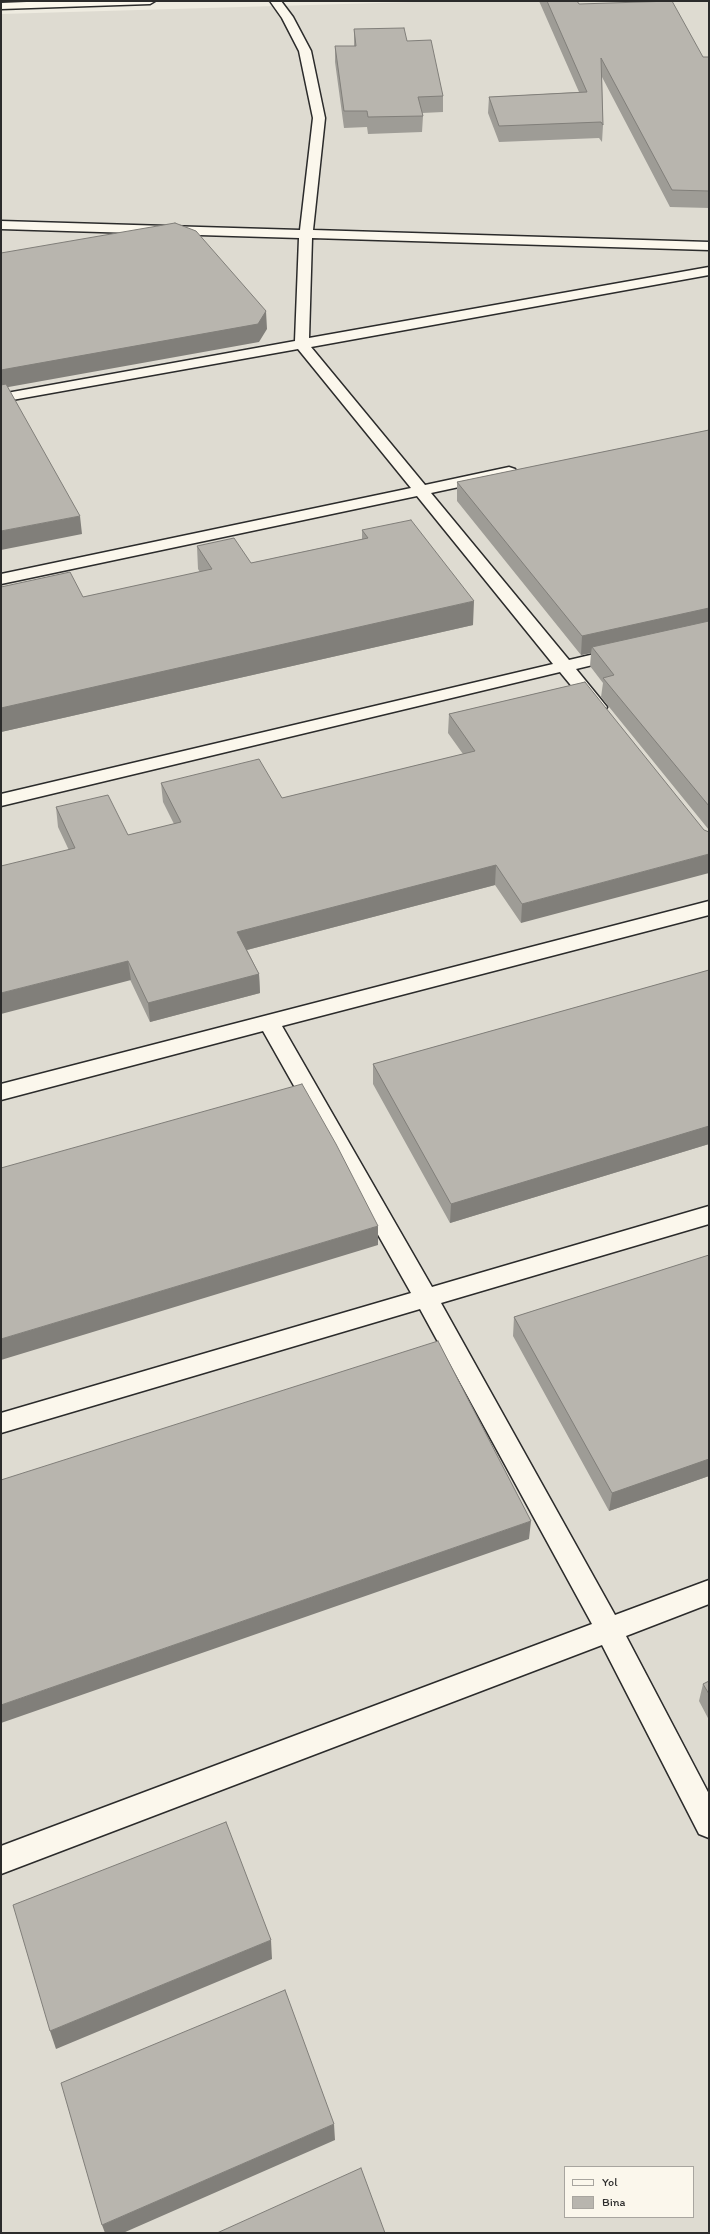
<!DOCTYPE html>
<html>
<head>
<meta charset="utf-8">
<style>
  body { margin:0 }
  #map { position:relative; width:710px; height:2234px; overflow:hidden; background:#eeebe0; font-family:Itim,sans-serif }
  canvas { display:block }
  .frame { position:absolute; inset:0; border:2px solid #2b2b2b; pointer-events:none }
  .legend { position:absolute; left:564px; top:2166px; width:130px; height:52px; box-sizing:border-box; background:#fbf7ec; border:1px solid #a8a59f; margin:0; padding:5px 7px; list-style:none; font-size:12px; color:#2b2b2b }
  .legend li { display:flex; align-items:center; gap:8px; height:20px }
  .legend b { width:20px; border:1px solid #a8a59f }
</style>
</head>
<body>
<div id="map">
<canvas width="710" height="2234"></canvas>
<div class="frame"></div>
<ul class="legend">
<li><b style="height:5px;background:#fbf7ec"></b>Yol</li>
<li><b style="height:11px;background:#b8b5ae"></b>Bina</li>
</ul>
</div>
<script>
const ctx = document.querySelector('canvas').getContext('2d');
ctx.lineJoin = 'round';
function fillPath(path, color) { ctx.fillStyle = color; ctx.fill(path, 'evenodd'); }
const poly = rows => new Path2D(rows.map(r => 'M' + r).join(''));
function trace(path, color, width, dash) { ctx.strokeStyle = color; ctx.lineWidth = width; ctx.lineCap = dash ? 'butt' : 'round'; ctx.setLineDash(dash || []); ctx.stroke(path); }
fillPath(poly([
  [447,1,709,1,709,2233,1,2233,1,14],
  [565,2167,693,2167,693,2217,565,2217]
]), '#dedbd1');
const minor = poly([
  [270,1,281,1,293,17,311,51,325,118,313,230,709,242,709,250,312,238,309,338,709,267,709,275,311,347,425,485,509,467,515,469,517,472,515,475,431,493,569,660,620,648,626,649,629,653,626,657,576,669,607,707,604,711,598,712,592,711,560,672,1,806,1,794,553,664,417,496,1,584,1,574,411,488,298,349,1,402,1,394,295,341,299,238,1,229,1,221,300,230,313,118,299,51,282,18,270,1],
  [709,901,709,915,282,1026,432,1287,709,1206,709,1224,441,1303,615,1615,709,1580,709,1604,626,1636,709,1794,709,1838,699,1834,602,1645,1,1874,1,1846,592,1624,420,1309,1,1433,1,1413,411,1293,263,1031,1,1100,1,1084,709,901]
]);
const tertiary = poly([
  [52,1,155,1,150,4,1,9,1,3,52,1]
]);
trace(minor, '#2b2b2b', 3);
trace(tertiary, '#2b2b2b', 3);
fillPath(minor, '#fbf7ec');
fillPath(tertiary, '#fbf7ec');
fillPath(poly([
  [539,1,577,1,579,4,703,57,709,57,709,208,670,207,602,77,603,125,602,142,599,138,499,142,488,113,489,97,579,92],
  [354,29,407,41,443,96,443,112,422,113,423,116,422,132,368,134,367,127,344,128,335,62,335,46,354,46],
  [709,430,709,830,601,697,603,683,590,666,591,653,581,655,457,501,457,482],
  [362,530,473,625,1,732,1,587,83,597,200,572,198,569,197,546,251,563,362,539],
  [585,682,521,923,495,885,247,950,259,974,260,993,150,1022,58,827,56,807,128,835,174,824,163,802,161,783,282,798,463,754,448,733,449,714],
  [709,970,709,1144,450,1223,373,1084,373,1064],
  [709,1255,709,1476,609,1511,513,1336,514,1317],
  [709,1681,709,1720,699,1701,703,1684]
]), '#9e9c96');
fillPath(poly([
  [266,311,267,329,259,342,3,388,1,393,1,370],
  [80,516,82,534,1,550,1,531],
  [474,601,473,625,1,732,1,708],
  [709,608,709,627,592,647,591,653,581,655,582,636],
  [709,854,709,873,521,923,522,904],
  [496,865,495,885,239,952,237,932],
  [128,961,131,980,1,1014,1,993],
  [259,974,260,993,150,1022,148,1003],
  [709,1126,709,1144,450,1223,451,1204],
  [378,1226,378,1245,1,1360,1,1339],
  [709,1459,709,1476,609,1511,612,1493],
  [531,1521,529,1539,1,1723,1,1705],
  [271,1940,272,1959,56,2049,50,2031],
  [334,2124,335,2140,123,2233,105,2233,102,2225]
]), '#817f7a');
const building = poly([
  [547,1,577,1,579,4,672,1,703,57,709,57,709,191,672,190,601,58,603,125,601,122,499,126,489,97,587,92,547,1],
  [404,28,407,41,431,40,443,96,418,97,423,116,368,117,367,111,344,111,335,46,356,46,354,29,404,28],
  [175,223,196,231,266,311,258,324,1,370,1,253,175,223],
  [6,384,80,516,1,531,1,385,6,384],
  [709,430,709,608,582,636,457,482,709,430],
  [411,520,474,601,1,708,1,587,70,572,83,597,212,569,197,546,234,538,251,563,368,538,362,530,411,520],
  [709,621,709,806,603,678,614,675,592,647,709,621],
  [585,682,704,830,709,832,709,854,522,904,496,865,237,932,259,974,148,1003,128,961,1,993,1,866,75,848,56,807,108,795,128,835,181,822,161,783,259,759,282,798,475,751,449,714,585,682],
  [709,970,709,1126,451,1204,373,1064,709,970],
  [302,1084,336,1144,378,1226,1,1339,1,1168,302,1084],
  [709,1255,709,1459,612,1493,514,1317,709,1255],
  [438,1341,531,1521,1,1705,1,1480,438,1341],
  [709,1681,709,1694,703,1684,709,1681],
  [226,1822,271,1940,50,2031,13,1905,226,1822],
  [285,1990,334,2124,102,2225,61,2083,285,1990],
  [361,2168,385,2233,217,2233,361,2168]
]);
fillPath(building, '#b8b5ae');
trace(building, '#817f7a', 1);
</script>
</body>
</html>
